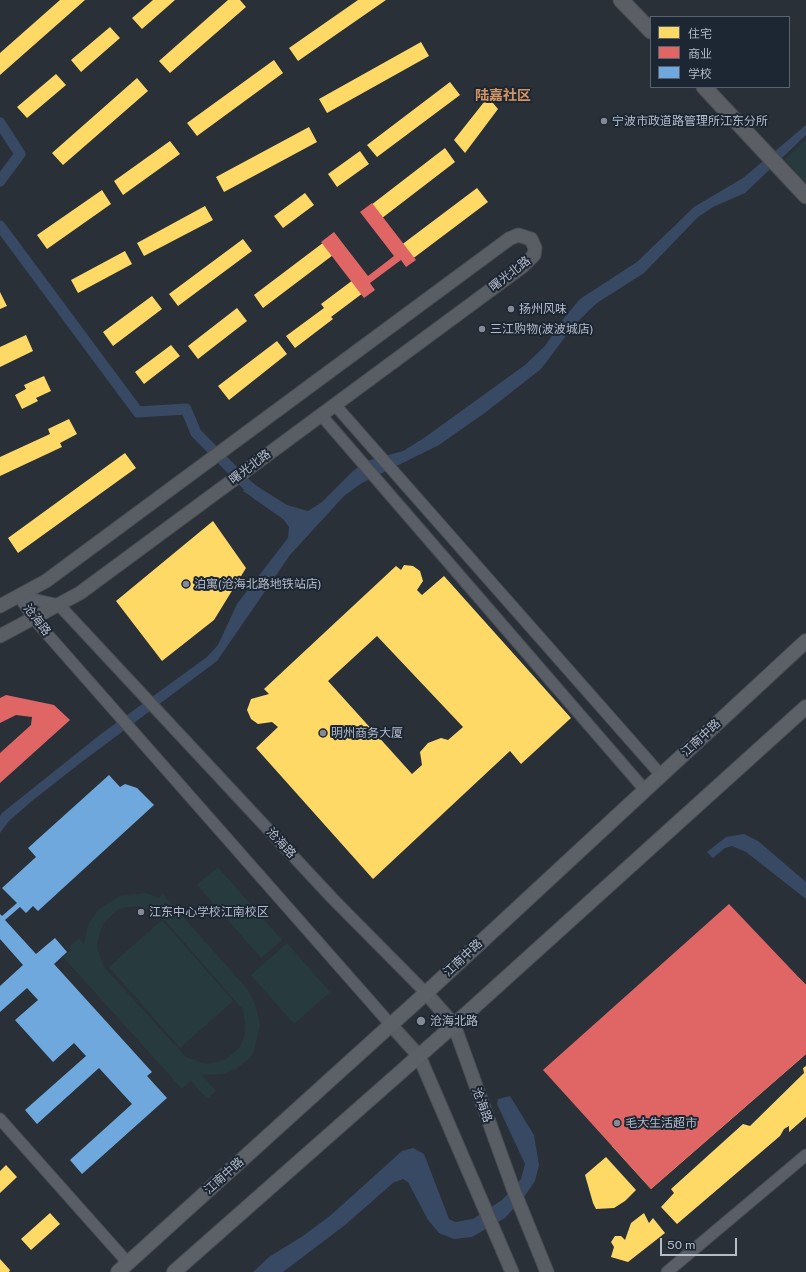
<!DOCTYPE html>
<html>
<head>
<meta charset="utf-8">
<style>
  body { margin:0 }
  #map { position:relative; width:806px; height:1272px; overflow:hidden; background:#2a3038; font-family:"Public Sans","Noto Sans SC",sans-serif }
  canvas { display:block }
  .legend { position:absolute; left:650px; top:16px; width:140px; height:72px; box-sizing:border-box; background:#1d2633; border:1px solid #59626f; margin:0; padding:5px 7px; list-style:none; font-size:12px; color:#b4bcc9 }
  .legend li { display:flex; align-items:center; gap:8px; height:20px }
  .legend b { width:20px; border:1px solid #59626f }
  .scale { position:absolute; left:660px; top:1238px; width:77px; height:18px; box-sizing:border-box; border:2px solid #b4bcc9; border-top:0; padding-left:5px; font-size:12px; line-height:14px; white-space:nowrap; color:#b4bcc9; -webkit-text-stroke:3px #1d2633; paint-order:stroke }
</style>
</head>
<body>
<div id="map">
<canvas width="806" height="1272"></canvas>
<ul class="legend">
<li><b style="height:11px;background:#ffd966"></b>住宅</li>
<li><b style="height:11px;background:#e06666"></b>商业</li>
<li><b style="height:11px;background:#6fa8dc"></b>学校</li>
</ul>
<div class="scale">50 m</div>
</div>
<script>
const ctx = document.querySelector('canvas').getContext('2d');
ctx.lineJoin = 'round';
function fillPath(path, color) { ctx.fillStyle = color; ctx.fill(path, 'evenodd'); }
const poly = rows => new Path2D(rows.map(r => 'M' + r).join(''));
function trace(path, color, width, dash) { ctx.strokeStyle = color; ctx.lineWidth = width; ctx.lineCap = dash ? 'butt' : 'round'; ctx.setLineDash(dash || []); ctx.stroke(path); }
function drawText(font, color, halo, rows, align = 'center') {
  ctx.font = font + ' "Public Sans","Noto Sans SC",sans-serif'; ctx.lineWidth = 4; ctx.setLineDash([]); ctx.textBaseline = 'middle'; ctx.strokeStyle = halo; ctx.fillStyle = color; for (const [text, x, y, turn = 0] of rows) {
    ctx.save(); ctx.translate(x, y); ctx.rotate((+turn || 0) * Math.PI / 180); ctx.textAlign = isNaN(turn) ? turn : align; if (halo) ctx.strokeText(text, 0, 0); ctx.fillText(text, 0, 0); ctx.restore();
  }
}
fillPath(poly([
  [806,139,806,183,785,160],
  [218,867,282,940,261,958,197,885],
  [145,893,159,898,163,894,248,990,255,1004,260,1025,254,1051,250,1058,236,1069,223,1074,202,1075,216,1091,207,1099,191,1081,182,1089,63,957,71,950,69,947,79,938,84,944,89,923,99,909,120,896],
  [136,906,154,911,162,917,243,1010,246,1029,244,1038,239,1048,225,1060,206,1064,186,1057,104,967,98,951,97,943,103,924,115,912,121,908],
  [162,920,233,1001,180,1048,109,967],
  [287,943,330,992,294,1024,251,975]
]), '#273a3e');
fillPath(poly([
  [806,125,806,135,745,193,713,207,698,217,644,273,597,303,574,325,541,369,486,412,439,445,362,483,344,496,290,555,217,661,79,764,32,801,9,821,0,833,0,816,2,813,101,734,207,657,218,645,237,604,288,538,289,527,283,519,243,491,252,483,287,505,308,511,322,502,354,470,367,461,403,451,424,438,525,365,545,346,564,318,580,299,637,262,694,207,743,178],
  [744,834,758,841,806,882,806,899,746,852,732,846,725,848,713,858,707,852,726,837],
  [510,1096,534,1135,539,1165,535,1181,524,1197,505,1218,472,1237,454,1239,439,1233,428,1220,408,1182,403,1179,393,1183,345,1225,283,1272,253,1272,269,1257,303,1236,331,1215,402,1151,413,1148,424,1154,449,1219,455,1222,473,1219,502,1200,521,1179,525,1164,497,1104,498,1099]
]), '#384963');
fillPath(poly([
  [60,0,85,0,0,75,0,53],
  [153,0,175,0,142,29,132,18],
  [228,0,240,0,246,7,170,73,159,61],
  [358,0,386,0,298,61,289,48],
  [110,27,120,38,81,72,71,60],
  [421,42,429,56,327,113,319,99],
  [274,60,283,73,197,136,187,123],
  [56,74,66,85,27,118,17,107],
  [137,78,148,91,63,165,52,153],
  [450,82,460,95,377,157,367,145],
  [488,97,498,109,465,153,454,140],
  [309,127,317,142,224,192,216,177],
  [170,141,180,154,123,195,114,181],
  [445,148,455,162,373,225,362,212],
  [360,151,369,164,337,187,328,174],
  [477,188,488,202,407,263,396,249],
  [102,190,111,204,47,249,37,235],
  [305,193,314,205,283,228,274,216],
  [205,206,213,220,144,256,137,243],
  [332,236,341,249,263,308,254,295],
  [243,239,252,251,178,306,169,294],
  [125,251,132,264,78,293,71,280],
  [361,274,371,287,331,317,333,319,295,348,286,336,324,308,321,304],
  [0,292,7,306,0,309],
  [152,296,162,309,113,346,103,332],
  [237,308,247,321,198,359,188,346],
  [26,335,33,351,0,367,0,347],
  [277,341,287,354,229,400,218,386],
  [171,345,180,356,144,384,135,372],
  [44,376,51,391,36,398,38,401,22,409,15,395,26,389,24,385],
  [69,419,77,434,60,443,62,447,0,476,0,457,50,434,48,429],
  [125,453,136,468,18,553,8,538],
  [213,521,246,568,214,620,162,661,116,601],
  [404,565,413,566,420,571,423,581,417,590,422,595,444,576,571,718,521,764,510,751,373,879,256,748,278,727,272,722,258,724,251,719,247,710,251,699,269,694,264,689,396,566,401,570],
  [377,636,463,727,448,740,441,738,428,743,420,752,422,765,412,774,328,681],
  [0,706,6,718,0,720],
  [799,978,806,985,806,1054,651,1189,612,1146,656,1107,671,1121,683,1112,668,1099,783,994,795,1010,805,998,793,985],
  [806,1066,806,1117,789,1132,789,1126,784,1129,780,1136,677,1224,661,1207,674,1193,671,1189,743,1124,750,1126,804,1073,803,1068],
  [606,1157,636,1190,625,1201,614,1208,596,1209,593,1203,585,1175],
  [6,1165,17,1177,0,1193,0,1171],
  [50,1213,60,1224,31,1250,21,1239],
  [644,1213,649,1223,653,1218,665,1233,628,1262,611,1257,614,1247,611,1242,615,1236,621,1236,625,1240,631,1223],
  [0,1259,10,1270,9,1272,0,1272]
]), '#ffd966');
fillPath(poly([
  [372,203,416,260,406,267,401,260,370,283,375,290,364,298,321,242,334,232,368,276,394,256,360,212],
  [6,695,54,705,70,720,0,783,0,753,31,725,32,717,16,715,0,723,0,698],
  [729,904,806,985,806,1054,651,1189,543,1070]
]), '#e06666');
fillPath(poly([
  [109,775,120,787,125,784,137,788,154,805,38,911,33,906,26,913,20,907,5,920,36,954,55,938,67,952,54,964,152,1072,147,1076,167,1098,82,1174,70,1160,132,1104,99,1068,37,1124,25,1110,86,1056,74,1043,53,1062,15,1020,38,1000,27,988,0,1012,0,986,23,965,0,939,0,914,2,916,17,903,2,888,36,857,28,848]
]), '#6fa8dc');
trace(poly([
  [0,123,20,154,0,181],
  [0,226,138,412,186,409,196,433,247,485,260,496]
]), '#384963', 11);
const tertiary = poly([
  [335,405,661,775],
  [321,415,645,790],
  [19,596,59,605,333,899,426,993],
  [19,596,34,619,391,1025],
  [0,1119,128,1263],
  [667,1272,806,1155]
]);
const secondary = poly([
  [0,606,46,581,509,239,518,235,531,239,535,248,534,255,523,266,80,593,0,636],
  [426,993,454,1025,514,1191,547,1272],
  [391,1025,419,1056,512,1272]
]);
const primary = poly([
  [118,1272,426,993,806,641],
  [174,1272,454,1025,806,707]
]);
const trunk = poly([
  [621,0,651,31],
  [704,87,806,196]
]);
trace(tertiary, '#484c53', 13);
trace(secondary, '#484c53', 15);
trace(primary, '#484c55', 16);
trace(trunk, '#474c53', 17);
trace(tertiary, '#5a5e66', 11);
trace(secondary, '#595d64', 13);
trace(primary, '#5c6168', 14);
trace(trunk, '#5b5f64', 15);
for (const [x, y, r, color] of [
  [604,121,4,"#848b96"],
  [511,309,4,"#848b96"],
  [482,329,4,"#848b96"],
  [186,584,4,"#848b96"],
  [323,733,4,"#848b96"],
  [141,912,4,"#848b96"],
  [421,1021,5,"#848b96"],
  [617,1123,4,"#848b96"]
]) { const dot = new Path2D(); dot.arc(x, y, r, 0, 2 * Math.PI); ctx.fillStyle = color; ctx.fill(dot); trace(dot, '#1d2633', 1.5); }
drawText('12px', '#b4bcc9', '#1d2633', [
  ["宁波市政道路管理所江东分所",612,121],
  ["扬州风味",519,309],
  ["三江购物(波波城店)",490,329],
  ["泊寓(沧海北路地铁站店)",194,584],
  ["明州商务大厦",331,733],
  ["江东中心学校江南校区",149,912],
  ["沧海北路",430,1021],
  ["毛大生活超市",625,1123]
], 'left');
drawText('12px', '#b4bcc9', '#1d2633', [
  ["曙光北路",510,274,-38],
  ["曙光北路",250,467,-37],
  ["沧海路",37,620,52],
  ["江南中路",701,738,-43],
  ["沧海路",281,843,47],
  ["江南中路",463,958,-43],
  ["沧海路",482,1105,70],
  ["江南中路",224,1176,-42]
]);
drawText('bold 14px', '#d59563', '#1d2633', [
  ["陆嘉社区",503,96]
]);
</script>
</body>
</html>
